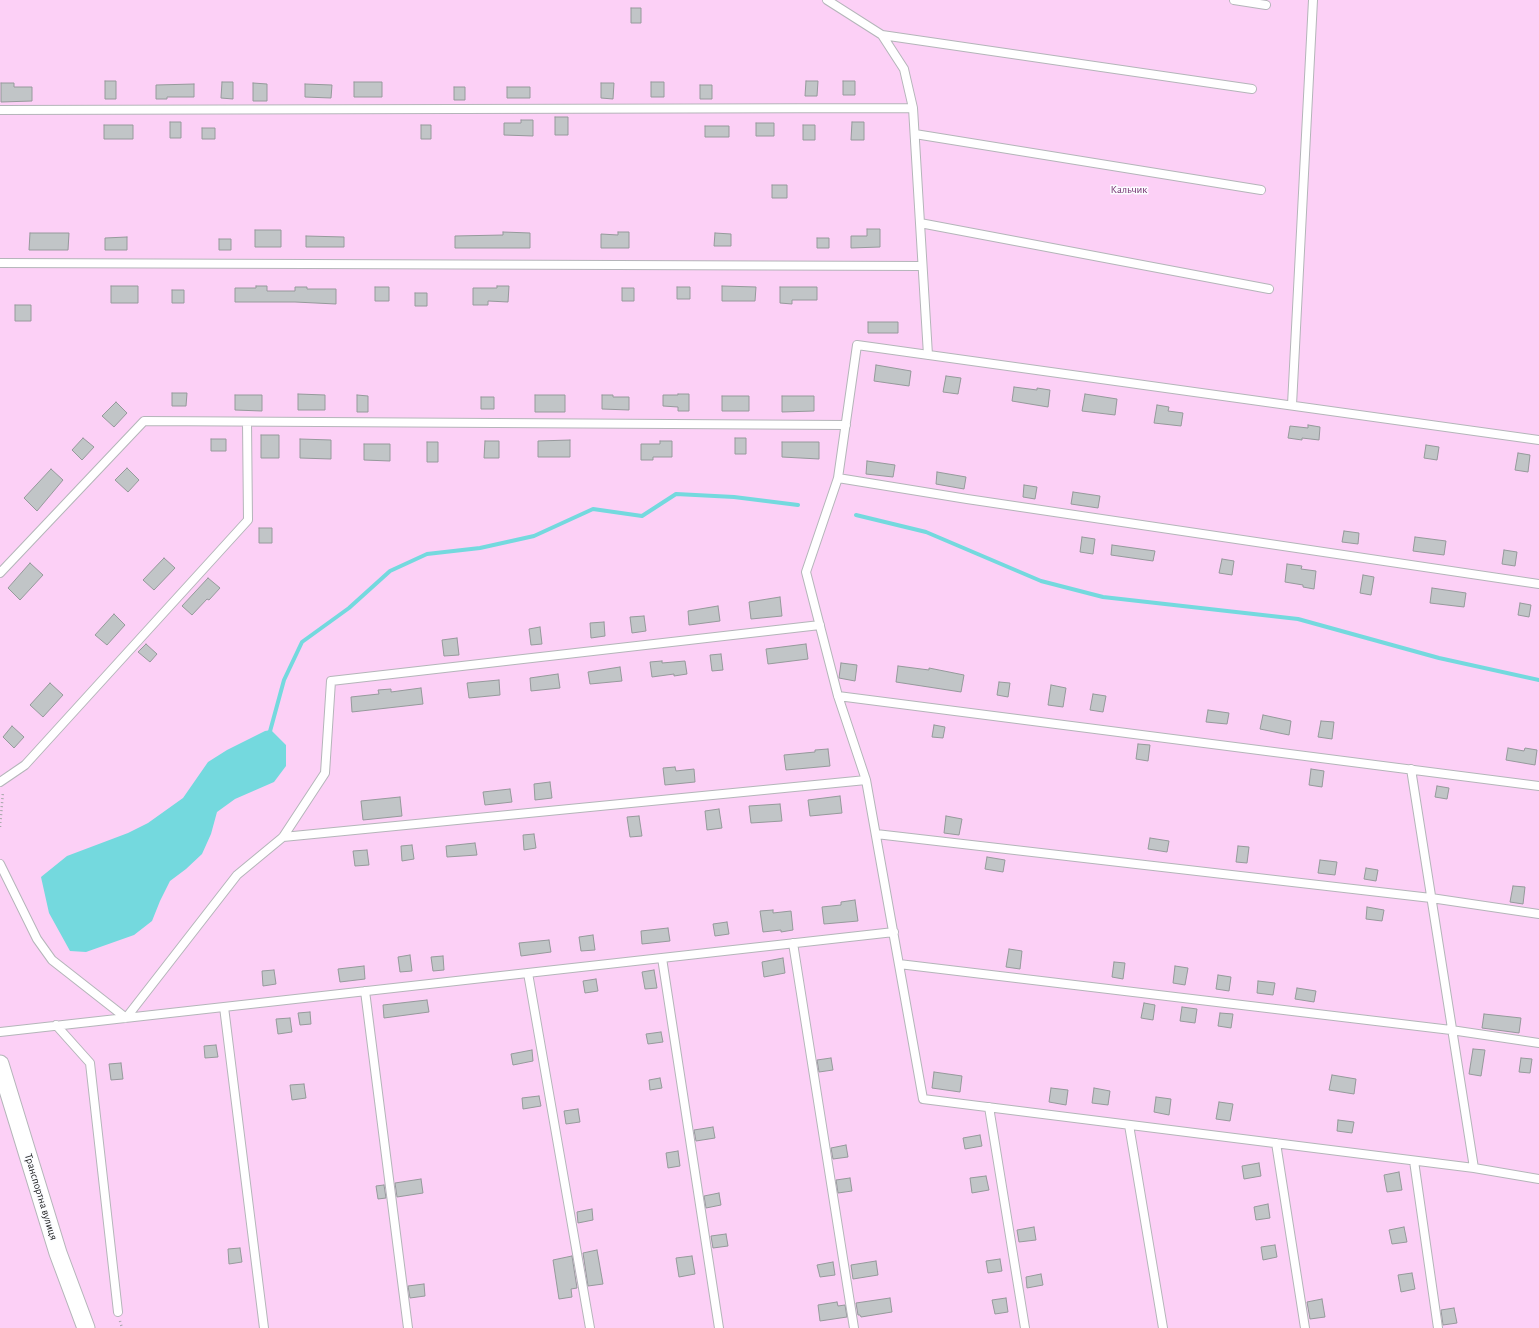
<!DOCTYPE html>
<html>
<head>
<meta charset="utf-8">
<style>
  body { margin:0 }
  canvas { display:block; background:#edeff2 }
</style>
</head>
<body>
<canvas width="1539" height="1328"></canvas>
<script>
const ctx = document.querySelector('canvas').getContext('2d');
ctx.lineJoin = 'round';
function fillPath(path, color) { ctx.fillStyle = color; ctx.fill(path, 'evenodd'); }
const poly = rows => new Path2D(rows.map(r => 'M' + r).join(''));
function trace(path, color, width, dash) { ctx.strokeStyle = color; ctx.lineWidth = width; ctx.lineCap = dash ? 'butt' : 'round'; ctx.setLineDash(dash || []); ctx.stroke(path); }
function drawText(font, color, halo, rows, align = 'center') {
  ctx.font = font + ' "Alegreya Sans",sans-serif'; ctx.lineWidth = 3; ctx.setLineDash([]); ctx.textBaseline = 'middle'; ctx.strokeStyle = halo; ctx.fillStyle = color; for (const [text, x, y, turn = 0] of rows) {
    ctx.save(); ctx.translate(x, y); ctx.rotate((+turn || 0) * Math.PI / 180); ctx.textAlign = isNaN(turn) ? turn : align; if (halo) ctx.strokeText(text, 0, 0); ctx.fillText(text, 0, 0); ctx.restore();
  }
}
fillPath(poly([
  [0,0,1539,0,1539,1328,0,1328]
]), '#fcd0f6');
fillPath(poly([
  [271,730,286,745,286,766,274,782,235,799,217,812,211,834,202,854,186,869,170,881,160,901,152,921,134,935,86,952,70,951,49,913,41,877,67,856,128,833,148,823,183,798,208,762,227,750,265,731]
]), '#74d9de');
trace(poly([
  [856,515,926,532,1041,581,1103,597,1298,619,1439,658,1539,680],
  [269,735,284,680,302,642,349,608,390,571,427,554,480,548,534,536,593,509,642,516,676,494,734,497,798,505]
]), '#74d9de', 4);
const building = poly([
  [631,8,641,8,641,23,631,23,631,8],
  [105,81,116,81,116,99,105,99,105,81],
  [806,81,818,81,817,96,805,96,806,81],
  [843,81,855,81,855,95,843,95,843,81],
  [222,82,233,82,233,99,221,98,222,82],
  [354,82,382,82,382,97,354,97,354,82],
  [651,82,664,82,664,97,651,97,651,82],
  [1,83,14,83,14,87,32,87,32,101,1,102,1,83],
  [253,83,267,84,267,101,253,101,253,83],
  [601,83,614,83,613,99,601,98,601,83],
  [194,84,194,97,167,97,167,99,156,99,156,85,194,84],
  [305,84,332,85,331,98,305,97,305,84],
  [700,85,712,85,712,99,700,99,700,85],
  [454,87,465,87,465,100,454,100,454,87],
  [507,87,530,87,530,98,507,98,507,87],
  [555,117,568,117,568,135,555,135,555,117],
  [521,120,533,120,533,136,504,135,504,123,521,123,521,120],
  [170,122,181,122,181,138,170,138,170,122],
  [852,122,864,122,864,140,851,140,852,122],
  [756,123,774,123,774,136,756,136,756,123],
  [104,125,133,125,133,139,104,139,104,125],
  [421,125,431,125,431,139,421,139,421,125],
  [803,125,815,125,815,140,803,140,803,125],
  [705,126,729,126,729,137,705,137,705,126],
  [202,128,215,128,215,139,202,139,202,128],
  [772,185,787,185,787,198,772,198,772,185],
  [867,229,880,229,880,247,851,248,851,236,867,236,867,229],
  [255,230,281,230,281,247,255,247,255,230],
  [503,232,530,233,530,248,455,248,455,236,503,235,503,232],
  [618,232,629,232,629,248,601,248,601,234,618,235,618,232],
  [30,233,69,233,68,250,29,250,30,233],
  [715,233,731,234,731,246,714,246,715,233],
  [306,236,344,237,344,247,306,247,306,236],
  [127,237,127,250,105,250,105,238,127,237],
  [817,238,829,238,829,248,817,248,817,238],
  [219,239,231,239,231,250,219,250,219,239],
  [111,286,138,286,138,303,111,303,111,286],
  [256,286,267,286,267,291,295,291,295,287,307,287,307,289,336,289,336,304,295,302,235,302,235,288,256,288,256,286],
  [497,286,509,286,508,302,488,301,488,305,473,305,473,288,497,288,497,286],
  [722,286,756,287,755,301,722,301,722,286],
  [375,287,389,287,389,301,375,301,375,287],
  [677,287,690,287,690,299,677,299,677,287],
  [780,287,817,287,817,300,792,300,792,304,780,303,780,287],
  [622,288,634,288,634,301,622,301,622,288],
  [172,290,184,290,184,303,172,303,172,290],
  [415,293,427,293,427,306,415,306,415,293],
  [15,305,31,305,31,321,15,321,15,305],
  [868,322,898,322,898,333,868,333,868,322],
  [876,365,911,371,909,386,874,381,876,365],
  [946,376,961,378,958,394,943,392,946,376],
  [1014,387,1037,390,1037,388,1050,390,1048,407,1012,401,1014,387],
  [172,393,187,393,186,406,172,406,172,393],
  [298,394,325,395,325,410,298,410,298,394],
  [678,394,689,394,689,411,678,411,678,407,663,406,663,395,678,395,678,394],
  [1085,394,1117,399,1115,415,1082,411,1085,394],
  [235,395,262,395,262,411,235,410,235,395],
  [357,395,368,396,368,412,357,412,357,395],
  [535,395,565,395,565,412,535,412,535,395],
  [602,395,613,395,613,397,629,397,629,410,602,409,602,395],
  [722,396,749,396,749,411,722,411,722,396],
  [782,396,814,396,814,411,782,412,782,396],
  [481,397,494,397,494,409,481,409,481,397],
  [116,402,127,413,114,427,102,416,116,402],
  [1157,405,1169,407,1168,411,1183,413,1181,426,1154,423,1157,405],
  [1308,425,1320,427,1319,440,1302,438,1302,440,1288,438,1290,426,1308,428,1308,425],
  [261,435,279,435,279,458,261,458,261,435],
  [83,438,94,447,82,460,72,450,83,438],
  [735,438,746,438,746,454,735,454,735,438],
  [211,439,226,439,226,451,211,451,211,439],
  [300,439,331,440,331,459,300,458,300,439],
  [570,440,570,457,538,457,538,441,570,440],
  [485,441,499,441,499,458,484,458,485,441],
  [660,441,672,441,672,457,653,457,653,460,641,460,641,444,660,444,660,441],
  [427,442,438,442,438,462,427,462,427,442],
  [782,442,819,442,819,459,782,457,782,442],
  [364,444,390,444,390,461,364,460,364,444],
  [1426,445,1439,447,1437,460,1424,458,1426,445],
  [1518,453,1530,455,1528,472,1515,470,1518,453],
  [867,461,895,465,893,477,866,474,867,461],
  [127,468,139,480,128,492,115,480,127,468],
  [51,469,63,480,37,511,24,498,51,469],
  [937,472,966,477,964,489,936,484,937,472],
  [1024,485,1037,487,1035,499,1023,497,1024,485],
  [1073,492,1100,496,1098,508,1071,504,1073,492],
  [259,528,272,528,272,543,259,543,259,528],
  [1344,531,1359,533,1358,544,1342,542,1344,531],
  [1082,537,1095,539,1093,554,1080,552,1082,537],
  [1415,537,1446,541,1444,555,1413,551,1415,537],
  [1112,545,1155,551,1153,561,1111,555,1112,545],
  [1504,550,1517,552,1515,566,1502,564,1504,550],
  [164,558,175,568,154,590,143,580,164,558],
  [1222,559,1234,561,1232,575,1219,573,1222,559],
  [30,563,43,575,20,600,8,588,30,563],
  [1287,564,1302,566,1301,569,1316,571,1314,589,1303,587,1303,585,1285,582,1287,564],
  [1363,575,1374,577,1371,595,1360,593,1363,575],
  [208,578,220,588,209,600,207,599,192,615,182,606,208,578],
  [1432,588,1466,593,1464,607,1430,603,1432,588],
  [780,597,782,616,751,619,749,602,780,597],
  [1520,603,1531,605,1529,617,1518,615,1520,603],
  [718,606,720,621,689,625,688,611,718,606],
  [114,614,125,625,107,645,95,635,114,614],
  [644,616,646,631,632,633,630,617,644,616],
  [604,622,605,636,591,638,590,623,604,622],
  [540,627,542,644,531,645,529,629,540,627],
  [457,638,459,655,444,656,442,640,457,638],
  [146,644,157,654,150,662,138,652,146,644],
  [806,644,808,659,768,664,766,649,806,644],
  [721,654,723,670,712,671,710,655,721,654],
  [662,661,662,663,685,661,687,674,674,676,674,674,652,677,650,662,662,661],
  [841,663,857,665,855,681,839,678,841,663],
  [898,666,929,670,929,668,964,675,961,692,896,682,898,666],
  [620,667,622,681,590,684,588,672,620,667],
  [558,674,560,688,531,691,530,678,558,674],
  [499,680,500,695,469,698,467,683,499,680],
  [999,682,1010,683,1008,697,997,695,999,682],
  [50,683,63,695,43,717,30,705,50,683],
  [1051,685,1066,688,1063,707,1048,705,1051,685],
  [421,688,423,704,352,712,351,697,379,694,378,690,391,689,391,692,421,688],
  [1093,694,1106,696,1103,712,1090,710,1093,694],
  [1208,710,1229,713,1227,724,1206,722,1208,710],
  [1263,715,1291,721,1289,735,1260,729,1263,715],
  [1321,721,1334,722,1332,739,1318,737,1321,721],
  [934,725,945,727,943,738,932,737,934,725],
  [12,726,24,737,14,748,3,737,12,726],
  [1138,744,1150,745,1148,761,1136,759,1138,744],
  [1508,748,1524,751,1525,748,1537,750,1535,765,1506,760,1508,748],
  [828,749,830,766,786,770,784,755,815,752,815,750,828,749],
  [675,767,676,771,694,769,695,782,665,785,663,768,675,767],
  [1311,769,1324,771,1322,787,1309,785,1311,769],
  [550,782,552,798,535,800,534,784,550,782],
  [1437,786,1449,788,1447,799,1435,797,1437,786],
  [510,789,512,802,485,805,483,792,510,789],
  [840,796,842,813,810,816,808,800,840,796],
  [400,797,402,816,363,820,361,801,400,797],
  [780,804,782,821,751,823,749,806,780,804],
  [719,809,722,828,707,830,705,811,719,809],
  [639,816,642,836,630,837,627,817,639,816],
  [946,816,962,819,959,835,944,833,946,816],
  [534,834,536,848,524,850,523,835,534,834],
  [1150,838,1169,841,1167,852,1148,849,1150,838],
  [475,843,477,855,447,857,446,846,475,843],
  [412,845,414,859,402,861,401,846,412,845],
  [1238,846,1249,847,1247,863,1236,862,1238,846],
  [367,850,369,865,355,866,353,851,367,850],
  [987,857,1005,860,1003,872,985,869,987,857],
  [1320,860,1337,862,1335,875,1318,873,1320,860],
  [1366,868,1378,870,1376,881,1364,879,1366,868],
  [1513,886,1525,887,1523,904,1510,902,1513,886],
  [855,900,858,921,824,924,822,907,841,905,841,902,855,900],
  [1367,907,1384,910,1382,921,1366,919,1367,907],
  [773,910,773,913,791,911,793,930,781,932,781,930,763,932,760,911,773,910],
  [727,922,729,934,715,936,713,924,727,922],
  [668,928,670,941,642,944,641,931,668,928],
  [593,935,595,950,581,951,579,937,593,935],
  [549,940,551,952,521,956,519,943,549,940],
  [1009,949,1022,951,1020,969,1006,967,1009,949],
  [410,955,412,971,400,972,398,957,410,955],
  [443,956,444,970,433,971,431,957,443,956],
  [783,958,785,973,764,977,762,962,783,958],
  [1114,962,1125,963,1123,979,1112,977,1114,962],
  [364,966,365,979,340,982,338,969,364,966],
  [1175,966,1188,968,1185,985,1173,983,1175,966],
  [274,970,276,984,263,986,262,971,274,970],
  [654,970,657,988,645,989,642,972,654,970],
  [1218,975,1231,977,1229,991,1216,989,1218,975],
  [596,979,598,991,585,993,583,981,596,979],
  [1258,981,1275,983,1273,995,1257,993,1258,981],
  [1297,988,1316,991,1314,1002,1295,999,1297,988],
  [427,1000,429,1012,384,1018,383,1005,427,1000],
  [1144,1003,1155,1005,1153,1020,1141,1018,1144,1003],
  [1182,1007,1197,1009,1195,1023,1180,1021,1182,1007],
  [310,1012,311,1024,300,1025,298,1013,310,1012],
  [1220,1013,1233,1014,1231,1028,1218,1026,1220,1013],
  [1484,1014,1521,1018,1519,1033,1482,1028,1484,1014],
  [290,1018,292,1032,278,1034,276,1019,290,1018],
  [661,1032,663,1042,648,1044,646,1034,661,1032],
  [216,1045,218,1057,205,1058,204,1046,216,1045],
  [1473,1049,1485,1050,1481,1076,1469,1074,1473,1049],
  [532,1050,533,1061,513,1065,511,1054,532,1050],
  [831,1058,833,1070,819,1072,817,1060,831,1058],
  [1521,1058,1532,1059,1530,1073,1519,1072,1521,1058],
  [121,1063,123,1079,111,1080,109,1064,121,1063],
  [934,1072,962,1076,960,1092,932,1088,934,1072],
  [1332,1075,1356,1079,1354,1094,1329,1090,1332,1075],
  [660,1078,662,1088,650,1090,649,1080,660,1078],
  [304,1084,306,1098,292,1100,290,1085,304,1084],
  [1051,1088,1068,1090,1066,1105,1049,1102,1051,1088],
  [1094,1088,1110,1091,1108,1105,1092,1103,1094,1088],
  [539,1096,541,1106,523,1109,522,1098,539,1096],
  [1156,1097,1171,1099,1169,1115,1154,1112,1156,1097],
  [1219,1102,1233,1104,1230,1121,1216,1119,1219,1102],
  [578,1109,580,1122,566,1124,564,1111,578,1109],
  [1338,1120,1354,1122,1352,1133,1337,1131,1338,1120],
  [713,1127,715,1138,696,1141,694,1130,713,1127],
  [980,1135,982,1146,965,1149,963,1138,980,1135],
  [846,1145,848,1157,833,1159,831,1148,846,1145],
  [678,1151,680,1166,668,1168,666,1153,678,1151],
  [1259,1163,1261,1176,1244,1179,1242,1166,1259,1163],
  [1399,1172,1402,1190,1387,1192,1384,1175,1399,1172],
  [986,1176,989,1190,972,1193,970,1178,986,1176],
  [850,1178,852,1191,838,1193,836,1180,850,1178],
  [421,1179,423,1193,397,1197,395,1183,421,1179],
  [384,1185,386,1198,378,1199,376,1186,384,1185],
  [719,1193,721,1205,706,1208,704,1196,719,1193],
  [1268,1204,1270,1218,1256,1220,1254,1207,1268,1204],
  [592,1209,593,1220,578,1223,577,1212,592,1209],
  [1034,1227,1036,1240,1019,1242,1017,1230,1034,1227],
  [1404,1227,1407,1242,1392,1244,1389,1230,1404,1227],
  [726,1234,728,1246,713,1248,711,1236,726,1234],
  [1275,1245,1277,1257,1263,1260,1261,1247,1275,1245],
  [240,1248,242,1262,229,1264,228,1249,240,1248],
  [597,1250,603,1284,588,1286,583,1253,597,1250],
  [572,1256,577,1288,571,1289,572,1297,559,1299,553,1260,572,1256],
  [692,1256,695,1274,679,1277,676,1258,692,1256],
  [1000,1259,1002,1271,988,1273,986,1261,1000,1259],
  [876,1261,878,1275,853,1279,851,1265,876,1261],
  [833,1262,835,1275,820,1277,817,1265,833,1262],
  [1412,1273,1415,1289,1401,1292,1398,1275,1412,1273],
  [1041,1274,1043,1285,1027,1288,1026,1277,1041,1274],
  [424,1284,425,1296,410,1298,408,1286,424,1284],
  [890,1298,892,1312,861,1317,860,1315,858,1315,856,1303,890,1298],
  [1006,1298,1008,1312,995,1314,992,1300,1006,1298],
  [1322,1299,1325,1317,1310,1319,1307,1302,1322,1299],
  [837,1302,838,1306,845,1305,847,1317,820,1321,818,1305,837,1302],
  [1454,1308,1457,1323,1443,1325,1441,1310,1454,1308]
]);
fillPath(building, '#c1c5c7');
trace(building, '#969a9c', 1);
const service = poly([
  [827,0,882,35,1252,89],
  [1234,0,1266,5],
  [882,35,904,69,913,108,928,355],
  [0,110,913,108],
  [915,134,1261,190],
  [920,223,1269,289],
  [0,263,922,266],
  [1292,405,1313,0],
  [1539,440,857,345,838,478,806,572,838,696,866,780,923,1099,1474,1168,1539,1179],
  [838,478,967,499,1539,584],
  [0,573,144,421,846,425],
  [838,696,1539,786],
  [1411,769,1474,1168],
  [0,782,25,765,248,520,247,422],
  [876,834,1431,898,1539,914],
  [283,837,866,780],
  [0,864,37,939,52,960,126,1018,237,875,283,837,325,773,331,681,820,625],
  [793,943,854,1328],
  [662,958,719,1328],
  [899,964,1451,1030,1539,1043],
  [528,973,590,1328],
  [365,991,408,1328],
  [224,1007,264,1328],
  [56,1025,90,1063,118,1312],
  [0,1032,894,932],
  [989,1107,1025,1328],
  [1129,1125,1163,1328],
  [1276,1143,1305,1328],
  [1414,1161,1438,1328]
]);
const minor = poly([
  [0,1064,58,1253,86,1328]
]);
trace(service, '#b4b5b9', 10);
trace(minor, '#b4b5b9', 19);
trace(poly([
  [0,827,3,792],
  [120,1321,122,1328]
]), '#a6a8aa', 2.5, [1, 3]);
trace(service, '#fff', 8);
trace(minor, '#fff', 17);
drawText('11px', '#773472', '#fbfcff', [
  ["Кальчик",1129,190]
]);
drawText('11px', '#141516', '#fbfcff', [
  ["Транспортна вулиця",41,1197,73]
]);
</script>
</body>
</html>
